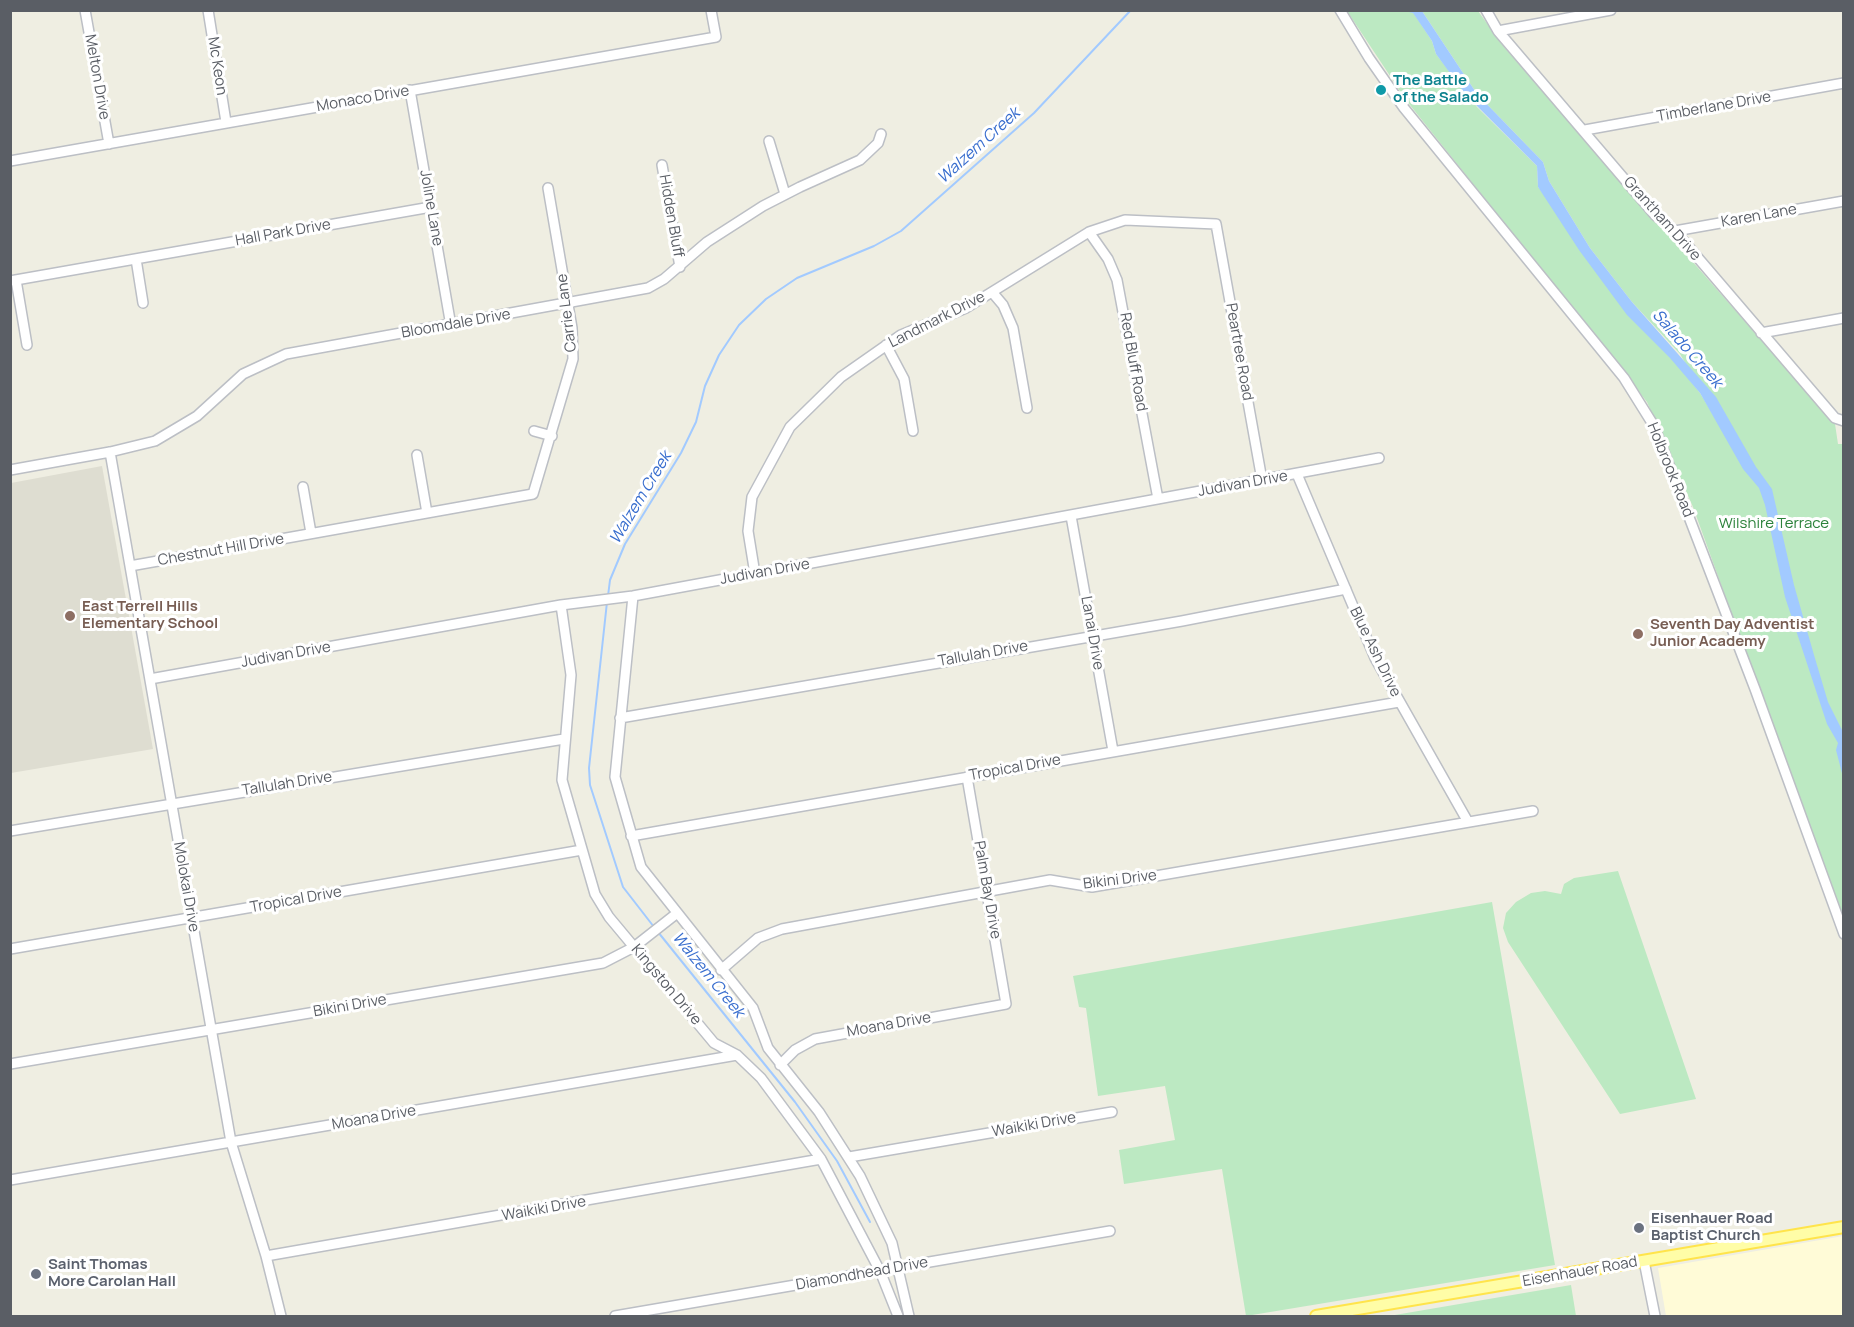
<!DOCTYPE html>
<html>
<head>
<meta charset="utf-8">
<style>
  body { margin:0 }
  #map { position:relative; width:1854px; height:1327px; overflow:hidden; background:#efeee2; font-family:Manrope,sans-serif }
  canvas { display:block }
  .frame { position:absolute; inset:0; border:12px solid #5a5e65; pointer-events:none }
</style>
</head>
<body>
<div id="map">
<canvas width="1854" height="1327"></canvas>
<div class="frame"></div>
</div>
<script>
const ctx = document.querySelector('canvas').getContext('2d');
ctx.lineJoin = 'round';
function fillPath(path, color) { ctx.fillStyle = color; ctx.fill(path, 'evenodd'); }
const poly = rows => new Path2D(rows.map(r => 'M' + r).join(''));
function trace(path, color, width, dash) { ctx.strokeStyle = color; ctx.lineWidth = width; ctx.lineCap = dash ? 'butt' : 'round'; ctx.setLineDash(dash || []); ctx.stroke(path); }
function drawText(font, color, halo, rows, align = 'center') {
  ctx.font = font + ' Manrope,sans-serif'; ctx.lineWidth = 6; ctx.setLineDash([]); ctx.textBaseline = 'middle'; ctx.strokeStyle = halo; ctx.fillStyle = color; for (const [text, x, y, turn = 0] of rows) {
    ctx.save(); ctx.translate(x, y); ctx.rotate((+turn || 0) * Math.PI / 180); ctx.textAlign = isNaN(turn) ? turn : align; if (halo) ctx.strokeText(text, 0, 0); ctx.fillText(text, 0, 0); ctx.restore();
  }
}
fillPath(poly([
  [1843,1236,1843,1316,1666,1316,1658,1268]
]), '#fffbd7');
fillPath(poly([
  [102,466,153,749,11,773,11,483]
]), '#deddd1');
fillPath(poly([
  [1405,10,1413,12,1432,41,1436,54,1477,107,1537,166,1538,187,1700,393,1740,459,1680,354,1632,302,1590,248,1549,181,1543,162,1477,94,1422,11,1478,11,1505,48,1835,424,1838,444,1844,444,1843,922,1693,507,1647,402,1406,100,1347,11],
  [1618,871,1696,1099,1620,1114,1508,942,1503,928,1506,913,1516,902,1531,893,1545,891,1561,894,1564,884,1574,878],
  [1492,902,1555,1265,1246,1316,1222,1169,1124,1184,1119,1150,1175,1140,1165,1086,1098,1096,1086,1008,1079,1007,1073,976],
  [1571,1285,1576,1316,1389,1316]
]), '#bce9c2');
fillPath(poly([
  [1405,11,1422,11,1477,94,1543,162,1549,181,1590,248,1632,302,1716,397,1756,467,1772,489,1794,585,1814,655,1828,702,1842,730,1843,777,1836,750,1838,743,1827,724,1785,597,1765,505,1759,488,1743,469,1700,393,1670,358,1627,315,1579,250,1538,187,1537,166,1466,95,1436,54,1432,41,1413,13]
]), '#a2caff');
trace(poly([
  [608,596,610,580,625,544,681,453,696,422,705,386,719,355,739,325,766,299,797,278,874,246,901,231,1034,113,1131,10],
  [607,602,589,768,590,785,623,887,654,927],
  [658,932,795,1102,837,1161,870,1222]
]), '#a2caff', 2);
const minor = poly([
  [85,10,109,144],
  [208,10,226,122],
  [1340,10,1369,58,1404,108,1624,378,1654,426,1755,689,1844,934],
  [1486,10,1498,31,1655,215,1675,231,1835,418,1844,421],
  [1498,31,1611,10],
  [410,90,451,326],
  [1585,130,1844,83],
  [769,141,785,194],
  [10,161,716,37,711,10],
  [662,165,680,267],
  [1675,231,1844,201],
  [1089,232,1108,259,1117,280,1158,499],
  [136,259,143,303],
  [16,280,27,345],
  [10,281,431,207],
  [992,292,1003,305,1013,328,1027,408],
  [1761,333,1844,318],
  [886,345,904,379,913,431],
  [534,431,552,436],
  [110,452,231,1142,266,1256,281,1316],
  [417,455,427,513],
  [10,470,110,452,155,441,197,416,243,374,286,354,648,288,664,279,707,242,763,206,800,187,860,160,878,143,881,134],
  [1297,474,1375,658,1468,822],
  [303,487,311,533],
  [1071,516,1113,751],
  [130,566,533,494,573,359,572,328,548,188],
  [755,574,748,531,752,497,790,427,841,377,901,335,966,308,1089,232,1125,220,1216,224,1262,480],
  [633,596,615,777,641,867,753,1008,768,1048,819,1112,860,1176,892,1243,909,1316],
  [561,605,571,675,562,780,595,894,609,917,714,1043,737,1055,761,1078,821,1159,880,1271,898,1316],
  [150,679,561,605,633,596,1379,458],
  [620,718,1182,621,1346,589],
  [10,831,564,739],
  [631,836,1399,702],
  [10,949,582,850],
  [721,970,758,938,782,929,1050,880,1092,887,1533,811],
  [10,1064,603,963,634,947,676,914],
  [780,1065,795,1050,815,1039,1006,1004,967,777],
  [849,1157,1112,1112],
  [10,1180,737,1055],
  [266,1256,821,1159],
  [1644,1261,1655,1316],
  [615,1316,1110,1231]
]);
const major = poly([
  [1316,1316,1844,1227]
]);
trace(minor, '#bcbfc5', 12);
trace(major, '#ffe44b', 14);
trace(minor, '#fff', 9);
trace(major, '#fffda7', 10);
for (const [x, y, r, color] of [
  [1381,90,6,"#0f9aa8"],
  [70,616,6,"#8d6e63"],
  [1638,634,6,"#8d6e63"],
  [1639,1228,6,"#6b7280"],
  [36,1274,6,"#6b7280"]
]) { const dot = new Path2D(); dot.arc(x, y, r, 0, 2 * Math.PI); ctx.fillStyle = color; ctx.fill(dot); trace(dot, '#fff', 2); }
drawText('15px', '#5a5e65', '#fff', [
  ["Mc Keon",217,66,81],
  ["Melton Drive",97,77,80],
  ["Monaco Drive",363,99,-10],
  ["Timberlane Drive",1714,107,-10],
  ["Joline Lane",431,208,80],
  ["Hidden Bluff",671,216,80],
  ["Karen Lane",1759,216,-10],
  ["Grantham Drive",1662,219,48],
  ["Hall Park Drive",283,233,-10],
  ["Carrie Lane",567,313,-97],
  ["Landmark Drive",937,320,-27],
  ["Bloomdale Drive",456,324,-10],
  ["Peartree Road",1239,352,80],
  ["Red Bluff Road",1133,362,80],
  ["Holbrook Road",1670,470,68],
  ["Judivan Drive",1243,484,-10],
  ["Chestnut Hill Drive",221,550,-10],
  ["Judivan Drive",765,572,-10],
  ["Lanai Drive",1092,633,80],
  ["Blue Ash Drive",1375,652,64],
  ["Tallulah Drive",983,654,-10],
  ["Judivan Drive",286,655,-10],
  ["Tropical Drive",1015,768,-10],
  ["Tallulah Drive",287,784,-9],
  ["Bikini Drive",1120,880,-7],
  ["Molokai Drive",186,887,80],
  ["Palm Bay Drive",987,890,80],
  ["Tropical Drive",296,900,-10],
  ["Kingston Drive",666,985,50],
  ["Bikini Drive",350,1006,-10],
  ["Moana Drive",889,1025,-10],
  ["Moana Drive",374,1118,-10],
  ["Waikiki Drive",1034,1125,-10],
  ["Waikiki Drive",544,1209,-10],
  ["Eisenhauer Road",1580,1272,-10],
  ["Diamondhead Drive",862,1274,-10]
]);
drawText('bold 15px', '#0d838f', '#fff', [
  ["The Battle",1393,81],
  ["of the Salado",1393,98]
], 'left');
drawText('15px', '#2c823b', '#fff', [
  ["Wilshire Terrace",1774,524]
]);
drawText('bold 15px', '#785e54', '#fff', [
  ["East Terrell Hills",82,607],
  ["Elementary School",82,624],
  ["Seventh Day Adventist",1650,625],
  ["Junior Academy",1650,642]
], 'left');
drawText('bold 15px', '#5b616d', '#fff', [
  ["Eisenhauer Road",1651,1219],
  ["Baptist Church",1651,1236],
  ["Saint Thomas",48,1265],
  ["More Carolan Hall",48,1282]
], 'left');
drawText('italic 16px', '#396ece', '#fff', [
  ["Walzem Creek",979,146,-42],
  ["Salado Creek",1687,349,49],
  ["Walzem Creek",641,498,-59],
  ["Walzem Creek",708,975,51]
]);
</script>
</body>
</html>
